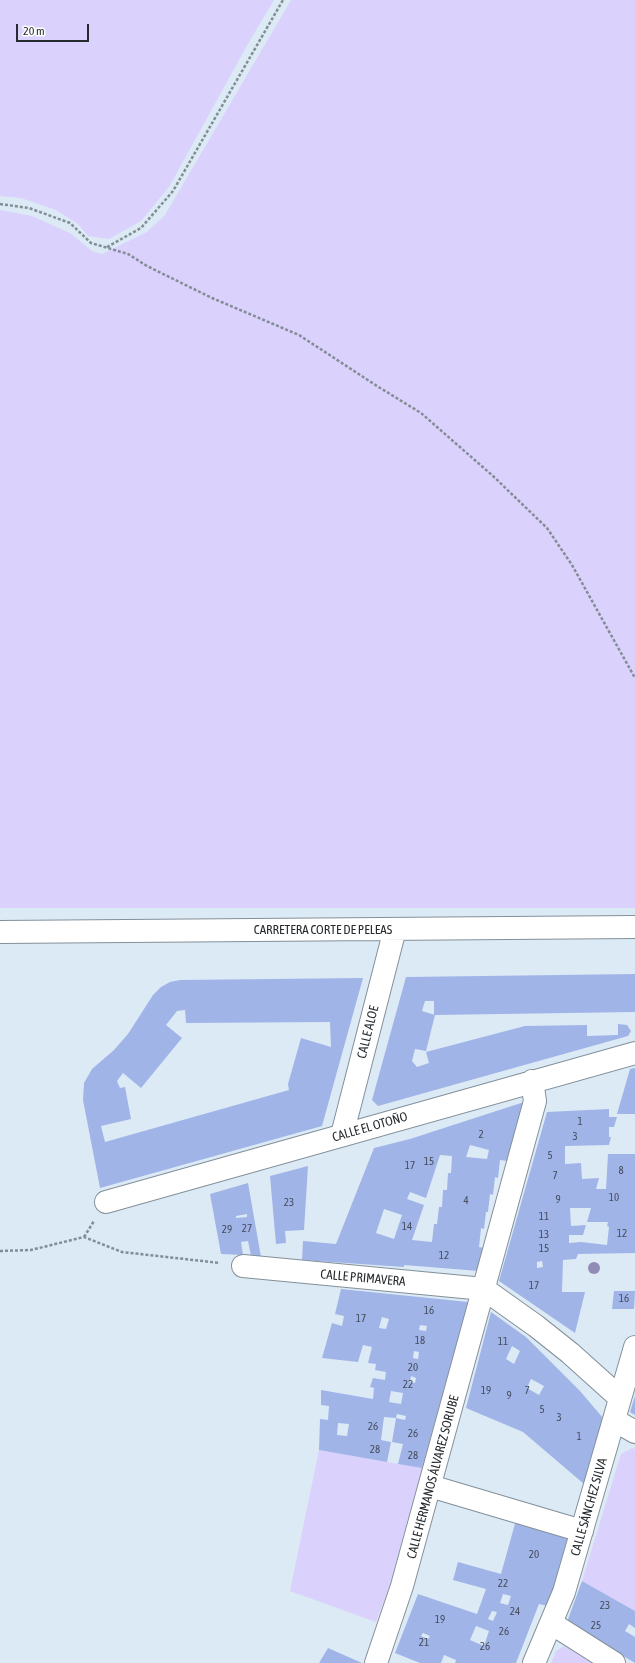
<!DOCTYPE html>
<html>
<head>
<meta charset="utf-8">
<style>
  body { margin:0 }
  #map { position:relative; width:635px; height:1663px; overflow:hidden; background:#dceaf5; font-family:"Asap Condensed",sans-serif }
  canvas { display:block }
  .scale { position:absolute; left:16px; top:24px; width:73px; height:18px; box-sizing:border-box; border:2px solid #262b2f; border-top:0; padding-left:5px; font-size:12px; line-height:14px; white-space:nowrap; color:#262b2f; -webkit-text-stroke:3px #fff; paint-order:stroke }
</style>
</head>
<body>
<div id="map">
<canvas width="635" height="1663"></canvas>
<div class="scale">20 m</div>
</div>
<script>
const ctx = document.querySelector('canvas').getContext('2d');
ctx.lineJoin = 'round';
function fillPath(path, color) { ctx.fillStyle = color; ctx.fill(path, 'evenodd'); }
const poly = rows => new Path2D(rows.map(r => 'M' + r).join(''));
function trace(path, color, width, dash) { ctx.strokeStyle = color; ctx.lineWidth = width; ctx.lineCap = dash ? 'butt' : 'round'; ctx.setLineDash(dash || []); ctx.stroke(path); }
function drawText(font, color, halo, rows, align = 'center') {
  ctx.font = font + ' "Asap Condensed",sans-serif'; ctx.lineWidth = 3; ctx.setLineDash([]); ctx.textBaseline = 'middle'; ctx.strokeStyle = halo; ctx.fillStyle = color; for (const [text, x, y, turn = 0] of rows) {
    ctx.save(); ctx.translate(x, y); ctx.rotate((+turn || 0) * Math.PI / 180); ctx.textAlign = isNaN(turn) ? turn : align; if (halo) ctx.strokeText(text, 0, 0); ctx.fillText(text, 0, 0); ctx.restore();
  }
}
fillPath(poly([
  [0,0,274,0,249,42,169,187,141,221,109,239,88,236,78,224,56,210,21,198,0,196],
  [291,0,635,0,635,908,0,908,0,210,32,216,70,233,92,251,102,254,147,232,165,215],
  [632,1448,635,1449,635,1611,582,1581,621,1454],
  [319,1450,422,1468,389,1587,376,1622,290,1591],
  [564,1646,592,1663,551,1663,556,1651]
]), '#dbd1fd');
fillPath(poly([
  [635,974,635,1012,434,1015,434,1001,425,1001,422,1011,435,1015,426,1051,415,1049,412,1061,417,1067,429,1063,426,1052,525,1026,587,1025,587,1036,618,1035,618,1024,627,1025,631,1031,628,1036,378,1106,372,1100,406,977],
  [363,978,322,1126,100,1188,83,1100,84,1083,92,1069,114,1050,128,1034,153,995,161,987,170,982,180,980],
  [185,1010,186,1023,330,1022,331,1047,301,1038,288,1084,289,1090,105,1142,101,1126,131,1119,125,1087,120,1088,117,1081,123,1073,141,1088,182,1038,166,1025,177,1011],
  [635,1068,635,1114,617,1114,630,1069],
  [521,1103,523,1103,508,1161,500,1160,498,1178,495,1177,493,1195,490,1194,488,1212,486,1212,484,1229,481,1228,479,1247,484,1248,479,1271,404,1265,404,1267,302,1260,303,1241,336,1244,374,1148,410,1139],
  [470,1145,489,1150,487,1159,466,1157],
  [440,1155,452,1156,451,1173,448,1173,447,1190,443,1190,442,1207,439,1207,437,1224,434,1224,432,1242,412,1240,424,1205,407,1199,410,1192,426,1198],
  [384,1209,402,1215,394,1239,376,1233],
  [609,1109,609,1117,617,1117,614,1127,609,1127,609,1137,611,1137,609,1145,565,1146,565,1164,581,1163,582,1179,599,1178,596,1189,606,1189,608,1154,635,1154,635,1253,578,1254,576,1259,563,1260,562,1292,585,1292,575,1333,499,1281,547,1112],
  [570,1208,591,1208,587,1222,608,1222,607,1226,609,1227,607,1245,581,1242,569,1243,569,1235,583,1235,586,1225,571,1226],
  [542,1261,543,1267,537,1268,537,1262],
  [308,1166,304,1230,285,1231,286,1243,276,1244,270,1176],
  [248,1183,261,1257,251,1256,248,1241,241,1242,243,1255,221,1254,210,1194],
  [247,1214,247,1217,236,1218,236,1216],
  [341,1289,468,1302,422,1468,398,1464,403,1444,392,1442,396,1418,405,1420,406,1416,397,1414,396,1418,384,1417,381,1440,391,1442,387,1462,319,1450,320,1419,328,1420,329,1406,321,1405,321,1390,373,1399,374,1388,370,1387,373,1378,385,1380,386,1372,375,1370,376,1364,368,1363,372,1347,363,1345,358,1362,322,1358,332,1323,342,1326,344,1316,335,1314],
  [382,1317,389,1319,386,1329,379,1328],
  [420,1325,427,1326,426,1331,419,1330],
  [414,1351,419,1352,418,1359,413,1358],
  [411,1376,416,1378,415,1383,410,1382],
  [391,1391,403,1393,401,1404,389,1402],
  [338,1423,349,1424,347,1436,337,1435],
  [614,1291,635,1291,634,1309,612,1309],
  [491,1312,526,1337,580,1391,603,1418,584,1484,523,1432,466,1408],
  [512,1346,520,1351,514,1364,506,1359],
  [531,1379,544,1386,539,1395,527,1388],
  [635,1396,635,1415,630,1412],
  [516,1520,568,1536,548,1606,539,1604,516,1663,455,1663,456,1660,444,1655,441,1663,420,1663,395,1653,418,1594,477,1614,486,1589,453,1580,458,1562,501,1574],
  [503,1594,511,1596,508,1605,500,1603],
  [492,1611,497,1612,493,1621,488,1619],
  [476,1626,489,1631,484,1646,470,1640],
  [423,1633,430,1636,428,1639,421,1636],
  [582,1581,635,1611,635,1628,629,1624,625,1631,635,1637,635,1663,567,1622],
  [328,1648,362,1663,319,1663]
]), '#a1b4e8');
const minor = poly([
  [0,932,635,927],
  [342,1135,395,929],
  [106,1202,635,1053],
  [243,1266,484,1289,536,1326,570,1353,620,1398],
  [614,1420,635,1432],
  [430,1486,582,1531],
  [551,1623,614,1663],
  [376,1663,402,1586,535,1101,532,1081],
  [534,1663,564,1592,635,1347]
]);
trace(minor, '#83909a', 24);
trace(poly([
  [0,204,29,208,70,223,91,243,128,254,147,266,212,298,299,335,377,386,421,413,493,476,547,528,572,565,635,678],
  [107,247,141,228,173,191,283,0],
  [84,1237,94,1221],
  [0,1251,31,1250,84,1237,122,1252,220,1263]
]), '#838d95', 2.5, [3, 2]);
trace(minor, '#fff', 22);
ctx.fillStyle = '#918cb5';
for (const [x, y] of [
  [594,1268]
]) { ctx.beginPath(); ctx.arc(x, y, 6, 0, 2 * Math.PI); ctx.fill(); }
drawText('11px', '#454d5d', null, [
  ["1",580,1122],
  ["2",481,1135],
  ["3",575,1137],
  ["5",550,1156],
  ["15",429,1162],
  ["17",410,1166],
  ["8",621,1171],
  ["7",555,1176],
  ["10",614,1198],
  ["9",558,1200],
  ["4",466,1201],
  ["23",289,1203],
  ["11",544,1217],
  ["14",407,1227],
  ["27",247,1229],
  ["29",227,1230],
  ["12",622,1234],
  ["13",544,1235],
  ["15",544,1249],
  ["12",444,1256],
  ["17",534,1286],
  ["16",624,1299],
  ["16",429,1311],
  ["17",361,1319],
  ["18",420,1341],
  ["11",503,1342],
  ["20",413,1368],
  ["22",408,1385],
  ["19",486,1391],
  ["7",527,1391],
  ["9",509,1396],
  ["5",542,1410],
  ["3",559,1418],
  ["26",373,1427],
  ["26",413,1434],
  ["1",579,1437],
  ["28",375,1450],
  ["28",413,1456],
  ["20",534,1555],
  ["22",503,1584],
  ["23",605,1606],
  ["24",515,1612],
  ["19",440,1620],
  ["25",596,1626],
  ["26",504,1632],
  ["21",424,1643],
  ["26",485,1647]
]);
drawText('13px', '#262b2f', '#fff', [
  ["CARRETERA CORTE DE PELEAS",323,930],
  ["CALLE ALOE",368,1032,-76],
  ["CALLE EL OTOÑO",370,1127,-16],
  ["CALLE PRIMAVERA",363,1278,5],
  ["CALLE HERMANOS ÁLVAREZ SORUBE",433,1477,-75],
  ["CALLE SÁNCHEZ SILVA",589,1507,-74]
]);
</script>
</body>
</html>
